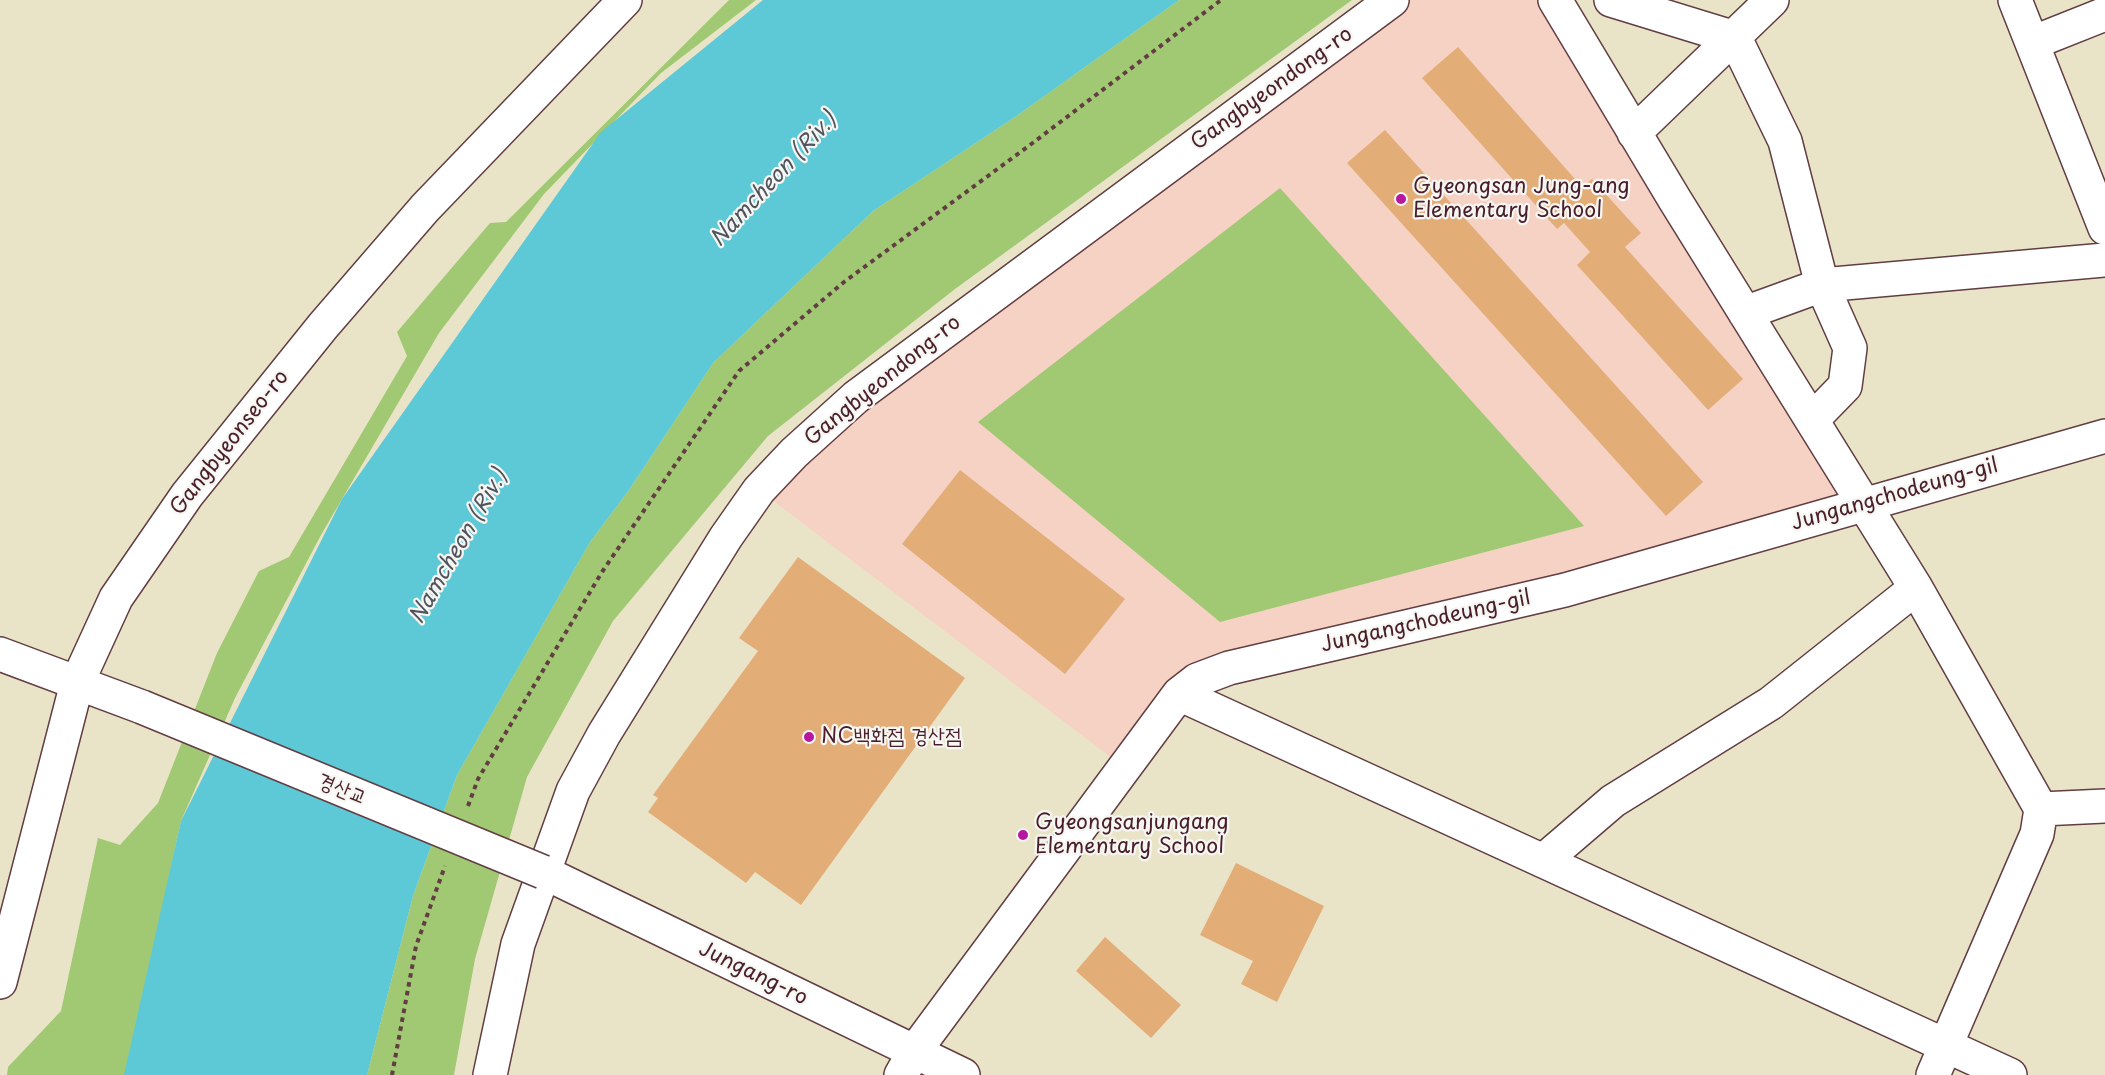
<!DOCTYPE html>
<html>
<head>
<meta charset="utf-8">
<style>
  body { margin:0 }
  canvas { display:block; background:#e9e4c7 }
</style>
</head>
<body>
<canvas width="2105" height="1075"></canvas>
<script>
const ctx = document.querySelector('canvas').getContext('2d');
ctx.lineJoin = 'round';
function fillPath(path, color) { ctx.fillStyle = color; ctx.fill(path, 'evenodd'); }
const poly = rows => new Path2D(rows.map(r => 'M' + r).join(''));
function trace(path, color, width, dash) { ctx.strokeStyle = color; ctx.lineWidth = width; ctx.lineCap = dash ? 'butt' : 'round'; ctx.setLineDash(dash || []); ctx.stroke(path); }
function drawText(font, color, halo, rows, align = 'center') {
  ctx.font = font + ' "Playpen Sans","Poor Story",sans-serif'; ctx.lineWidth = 4.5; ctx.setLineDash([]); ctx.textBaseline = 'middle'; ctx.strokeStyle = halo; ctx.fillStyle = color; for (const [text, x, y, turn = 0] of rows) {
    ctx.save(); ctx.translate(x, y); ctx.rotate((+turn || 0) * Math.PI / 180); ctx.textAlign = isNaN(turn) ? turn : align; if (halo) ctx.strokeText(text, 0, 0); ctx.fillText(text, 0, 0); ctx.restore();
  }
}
fillPath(poly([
  [1392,0,1556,0,1865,504,1229,668,1125,768,759,490]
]), '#f6d2c4');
fillPath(poly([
  [729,0,756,0,661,73,544,194,439,333,321,535,235,698,181,821,126,1075,7,1075,8,1067,61,1011,98,838,120,845,158,803,217,653,259,571,289,557,407,356,397,332,490,223,506,222],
  [1179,0,1352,0,955,289,768,436,613,621,527,777,475,959,454,1075,367,1075,413,896,457,775,590,542,629,490,713,363,873,211,1015,117],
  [1280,188,1584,526,1220,622,978,422]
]), '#a1c873');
fillPath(poly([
  [763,0,1179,0,1015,117,873,211,713,363,629,490,590,542,457,775,413,896,367,1075,124,1075,181,821,342,499,601,132]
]), '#5dc8d6');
fillPath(poly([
  [1458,47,1582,187,1592,179,1641,233,1625,247,1743,379,1708,410,1577,265,1590,252,1564,223,1557,229,1422,78],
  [1385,130,1703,482,1666,516,1347,163],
  [960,470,1125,599,1065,674,902,544],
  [798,557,965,678,801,905,755,872,746,883,648,812,658,798,653,795,758,651,739,638],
  [1236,863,1324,906,1277,1002,1241,984,1253,961,1200,935],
  [1105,937,1181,1005,1151,1038,1076,971]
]), '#e3ad78');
const minor = poly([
  [1555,0,1675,200,1916,588,2041,809],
  [1611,0,1735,38,1785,141,1822,285,1850,348,1845,386,1812,420],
  [2015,0,2105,228],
  [2032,43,2105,14],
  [1634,133,1772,0],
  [1745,313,1822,285,2105,260],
  [0,654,142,707],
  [1179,694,2010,1075],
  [1543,861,1613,801,1771,703,1916,588],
  [543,872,963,1075],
  [0,982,77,683,116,598,187,495,323,326,425,208,625,0],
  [490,1075,518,944,573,791,604,734,726,537,759,490,794,453,856,397,1392,0],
  [901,1075,914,1052,1179,694,1197,680,1229,668,1565,590,2105,436],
  [1933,1075,2037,834,2041,809,2105,806]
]);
trace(minor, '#623d42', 36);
trace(poly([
  [468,806,478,779,602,572,739,371,844,282,1030,145,1221,0],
  [392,1075,416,946,445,866]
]), '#623d42', 4, [4.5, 4.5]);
trace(minor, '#fff', 33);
const minorBridge = poly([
  [142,707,543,872]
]);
trace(minorBridge, '#623d42', 36, []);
trace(minorBridge, '#fff', 33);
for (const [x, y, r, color] of [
  [1401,199,6,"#b5179e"],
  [809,737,6,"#b5179e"],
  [1023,835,6,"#b5179e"]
]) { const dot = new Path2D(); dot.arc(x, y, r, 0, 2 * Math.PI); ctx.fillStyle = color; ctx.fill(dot); trace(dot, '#f6f6f2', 2); }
drawText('21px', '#4a1f2b', '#f6f6f2', [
  ["Gangbyeondong-ro",1272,89,-36],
  ["Gangbyeondong-ro",883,381,-39],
  ["Gangbyeonseo-ro",230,443,-52],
  ["Jungangchodeung-gil",1895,495,-16],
  ["Jungangchodeung-gil",1426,622,-13],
  ["경산교",342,790,22],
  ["Jungang-ro",753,974,26]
]);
drawText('21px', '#4a1f2b', '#f6f6f2', [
  ["Gyeongsan Jung-ang",1413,187],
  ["Elementary School",1413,211],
  ["NC백화점 경산점",821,737],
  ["Gyeongsanjungang",1035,823],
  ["Elementary School",1035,847]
], 'left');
drawText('italic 22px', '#50525e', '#f6f6f2', [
  ["Namcheon (Riv.)",774,180,-47],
  ["Namcheon (Riv.)",459,547,-60]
]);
</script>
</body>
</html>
